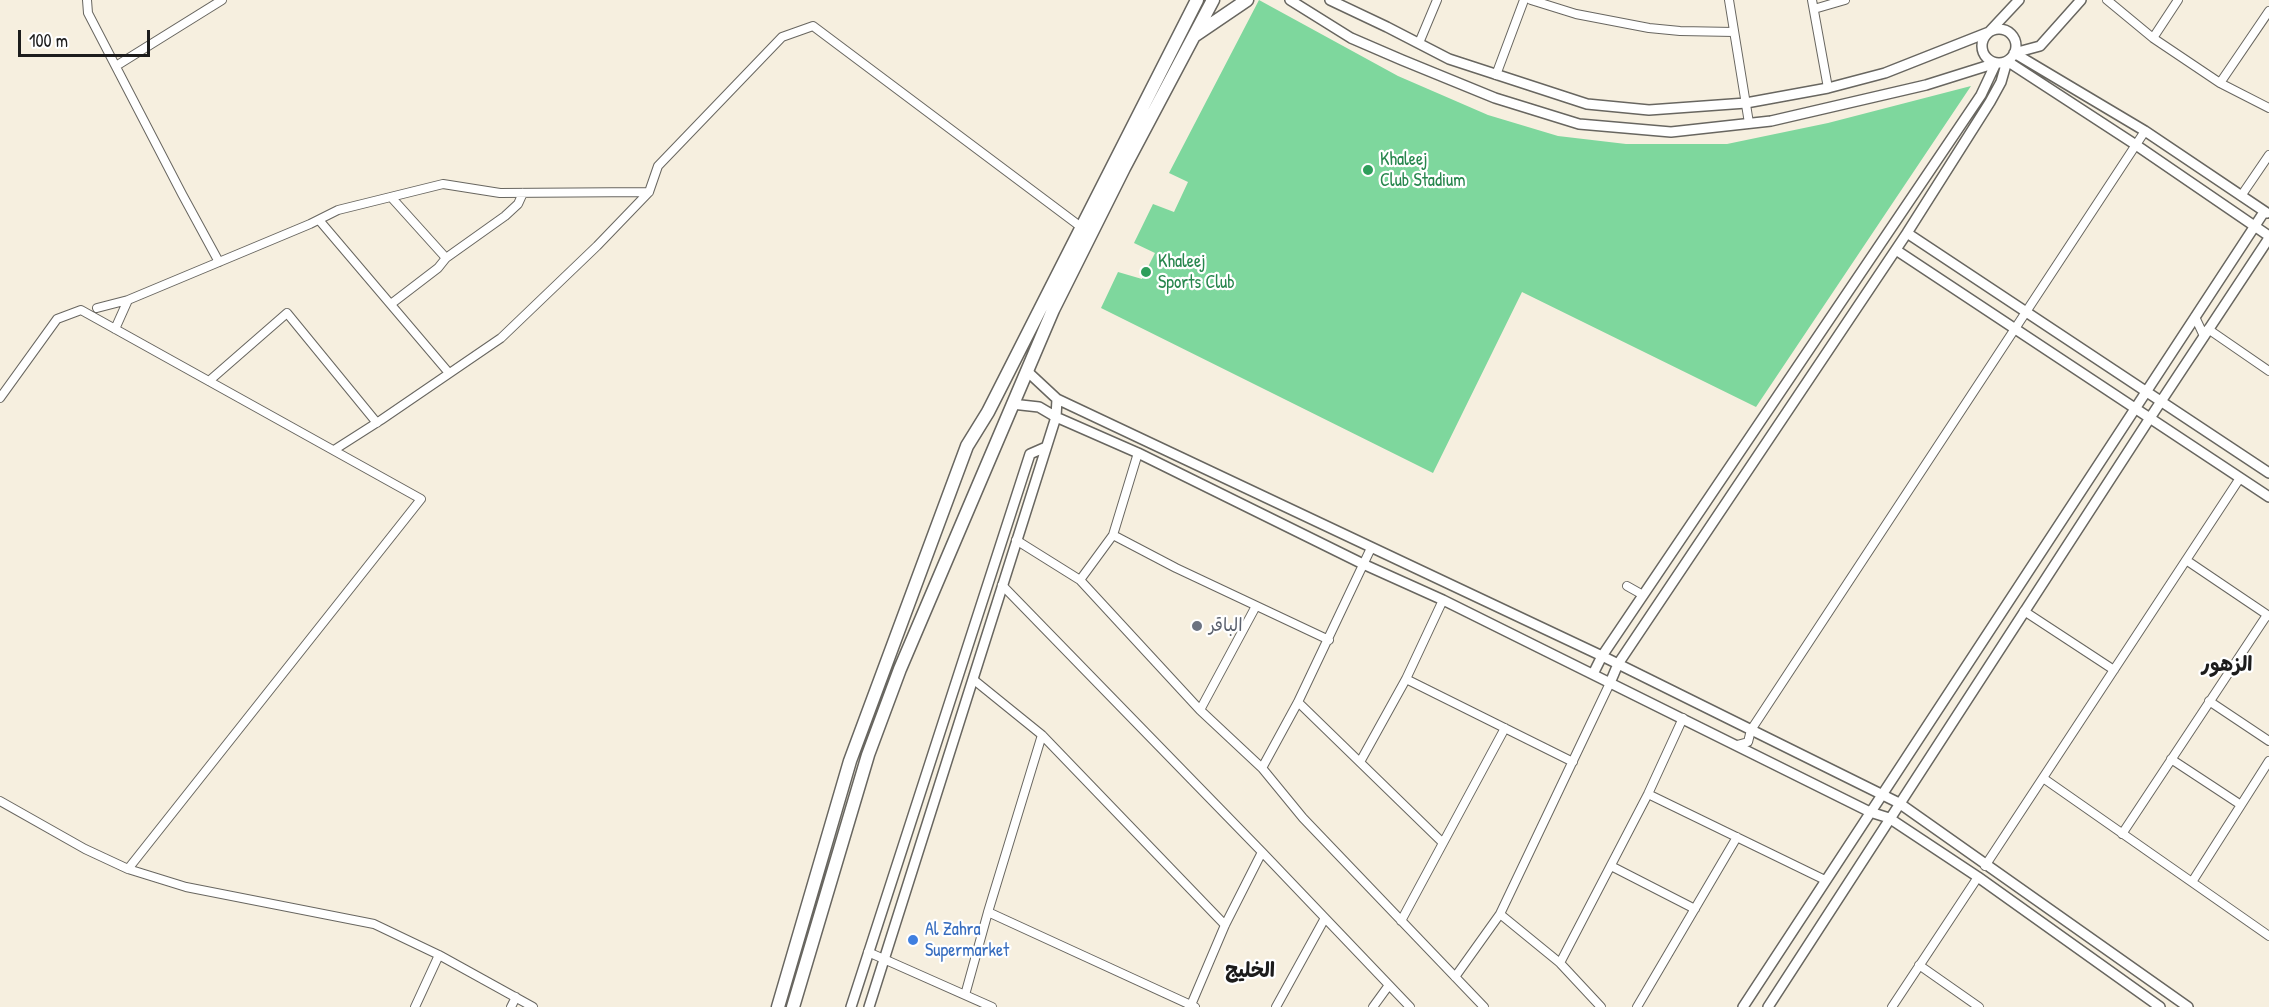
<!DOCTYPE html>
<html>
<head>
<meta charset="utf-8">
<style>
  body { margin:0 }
  #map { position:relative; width:2269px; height:1007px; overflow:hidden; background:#f6efdf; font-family:"Patrick Hand",sans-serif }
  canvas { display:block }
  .scale { position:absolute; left:18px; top:30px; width:132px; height:27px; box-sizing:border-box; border:3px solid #1c1c1c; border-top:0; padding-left:8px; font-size:18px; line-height:21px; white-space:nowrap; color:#1c1c1c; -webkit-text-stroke:4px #fff; paint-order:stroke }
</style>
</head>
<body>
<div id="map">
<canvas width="2269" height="1007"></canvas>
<div class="scale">100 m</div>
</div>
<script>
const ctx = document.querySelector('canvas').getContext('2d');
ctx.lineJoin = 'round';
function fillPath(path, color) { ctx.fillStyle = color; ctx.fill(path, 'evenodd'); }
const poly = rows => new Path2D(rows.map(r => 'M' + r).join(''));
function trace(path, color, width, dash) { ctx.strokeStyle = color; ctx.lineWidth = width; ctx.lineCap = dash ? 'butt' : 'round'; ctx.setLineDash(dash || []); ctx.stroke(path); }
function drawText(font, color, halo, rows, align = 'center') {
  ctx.font = font + ' "Patrick Hand","Playpen Sans Arabic",sans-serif'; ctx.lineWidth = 4.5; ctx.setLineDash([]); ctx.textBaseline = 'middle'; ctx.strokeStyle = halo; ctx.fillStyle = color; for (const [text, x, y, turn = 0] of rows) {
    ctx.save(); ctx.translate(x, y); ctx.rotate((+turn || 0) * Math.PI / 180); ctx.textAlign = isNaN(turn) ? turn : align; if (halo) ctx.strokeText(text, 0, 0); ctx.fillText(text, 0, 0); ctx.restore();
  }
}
fillPath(poly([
  [1259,0,1398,76,1488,115,1558,136,1626,144,1727,144,1828,123,1971,86,1756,407,1522,292,1433,473,1101,308,1118,272,1142,279,1155,253,1134,243,1153,204,1174,212,1188,182,1169,173]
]), '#7ed79d');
const minor = poly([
  [87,0,88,13,182,194,219,262],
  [1531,0,1576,14,1649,28,1680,31,1734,32],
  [1729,0,1749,123],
  [1812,0,1828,88],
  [2107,0,2153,38,2220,83,2269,108],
  [1814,9,1845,0],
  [2153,38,2178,0],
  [1419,43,1437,0],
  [116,66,222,0],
  [1496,75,1524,0],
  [2220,83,2269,11],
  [2241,196,2269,155],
  [391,197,446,258],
  [319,220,449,373],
  [391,304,438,268,446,258,505,216,518,204,523,193],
  [97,308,128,300],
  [2195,317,2204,336],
  [115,329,128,300,310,224,338,210,443,184,500,193,649,192],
  [2208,329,2269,371],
  [209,381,287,313,377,423],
  [0,398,57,319,81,310,421,499,128,869],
  [334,450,381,420,501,338,597,246,649,192,658,166,782,37,813,26,1081,227],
  [1113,535,1176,568,1329,640],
  [1016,540,1080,580,1200,710,1262,768,1303,818,1484,1007],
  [2186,560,2269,616],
  [1080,580,1113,535,1138,453],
  [1002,585,1262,852,1410,1007],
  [1627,586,1643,595],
  [2024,611,2114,670],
  [1406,679,1573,762],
  [974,680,1042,735,1225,925],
  [2209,701,2269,741],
  [1298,702,1443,843],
  [1200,710,1256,606],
  [1737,745,1748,742,1751,730,2145,131],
  [2171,759,2241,805],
  [1360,762,1406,679,1443,600],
  [1262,768,1298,702,1371,548],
  [2043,778,2269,936],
  [1648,794,1825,880],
  [0,801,85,849,128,869,186,887,374,924,439,955],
  [2122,834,2267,615],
  [1611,866,1695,909],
  [1985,866,2240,478],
  [2192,882,2269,761],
  [988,912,1195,1007],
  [1500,914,1560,963,1601,1007],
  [1401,921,1505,728],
  [868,952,992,1007],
  [1560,963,1648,794,1683,718],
  [1919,965,1979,1007],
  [1455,977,1500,914,1610,683],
  [965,995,988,912,1042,735],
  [1191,1005,1225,925,1262,852],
  [415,1007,439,955,533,1007],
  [511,1007,516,997],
  [1276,1007,1325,918],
  [1373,1007,1389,985],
  [1637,1007,1737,837],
  [1892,1007,1978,877]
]);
const tertiary = poly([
  [1290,0,1351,38,1402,60,1495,98,1579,124,1671,132,1771,121,1926,85,1996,63],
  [1330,0,1387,27,1449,59,1587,104,1649,110,1746,103,1828,88,1885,73,1989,32,2019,0],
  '1982 46a17 17 0 1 1 34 0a17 17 0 1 1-34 0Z',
  [2014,53,2145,131,2267,213],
  [2014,53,2040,46,2081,0],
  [1907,233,2269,473],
  [1896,250,2269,497],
  [1028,372,1057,399,1602,656,1899,803,2188,1007],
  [1012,404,1039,407,1056,417,1138,453,1363,564,1443,600,1870,812,1889,818,1978,877,2160,1007],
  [1593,674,1602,656,1981,95,1996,63],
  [1610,683,1618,664,1907,233,1990,102,2001,82,2007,61,2136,145,2269,236],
  [851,1007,1030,454,1046,447],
  [869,1007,1056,417,1057,399],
  [1743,1007,2264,212],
  [1768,1007,2150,418,2269,238]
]);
const primary = poly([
  [1194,36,1247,0],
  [778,1007,850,761,967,446,988,412,1197,0],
  [793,1007,868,755,900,669,1053,310,1124,168,1213,0]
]);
trace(minor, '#686660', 10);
trace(tertiary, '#686660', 12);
trace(primary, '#686660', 15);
trace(minor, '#fff', 8);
trace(tertiary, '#fff', 9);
trace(primary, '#fff', 12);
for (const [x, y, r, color] of [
  [1368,170,6,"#2e9e5b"],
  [1146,272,6,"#2e9e5b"],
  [1197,626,6,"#6b7280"],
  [913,940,6,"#3f7fe0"]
]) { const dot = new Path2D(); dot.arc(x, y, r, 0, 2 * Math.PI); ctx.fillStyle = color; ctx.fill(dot); trace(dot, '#fff', 2); }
drawText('18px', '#27864d', '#fff', [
  ["Khaleej",1380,160],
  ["Club Stadium",1380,181],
  ["Khaleej",1158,262],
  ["Sports Club",1158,283]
], 'left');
drawText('18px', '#5b616d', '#fff', [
  ["الباقر",1209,626]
], 'left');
drawText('18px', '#366cbe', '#fff', [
  ["Al Zahra",925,930],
  ["Supermarket",925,951]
], 'left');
drawText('bold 20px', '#1c1c1c', '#fff', [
  ["الزهور",2227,666],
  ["الخليج",1250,972]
]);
</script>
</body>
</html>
